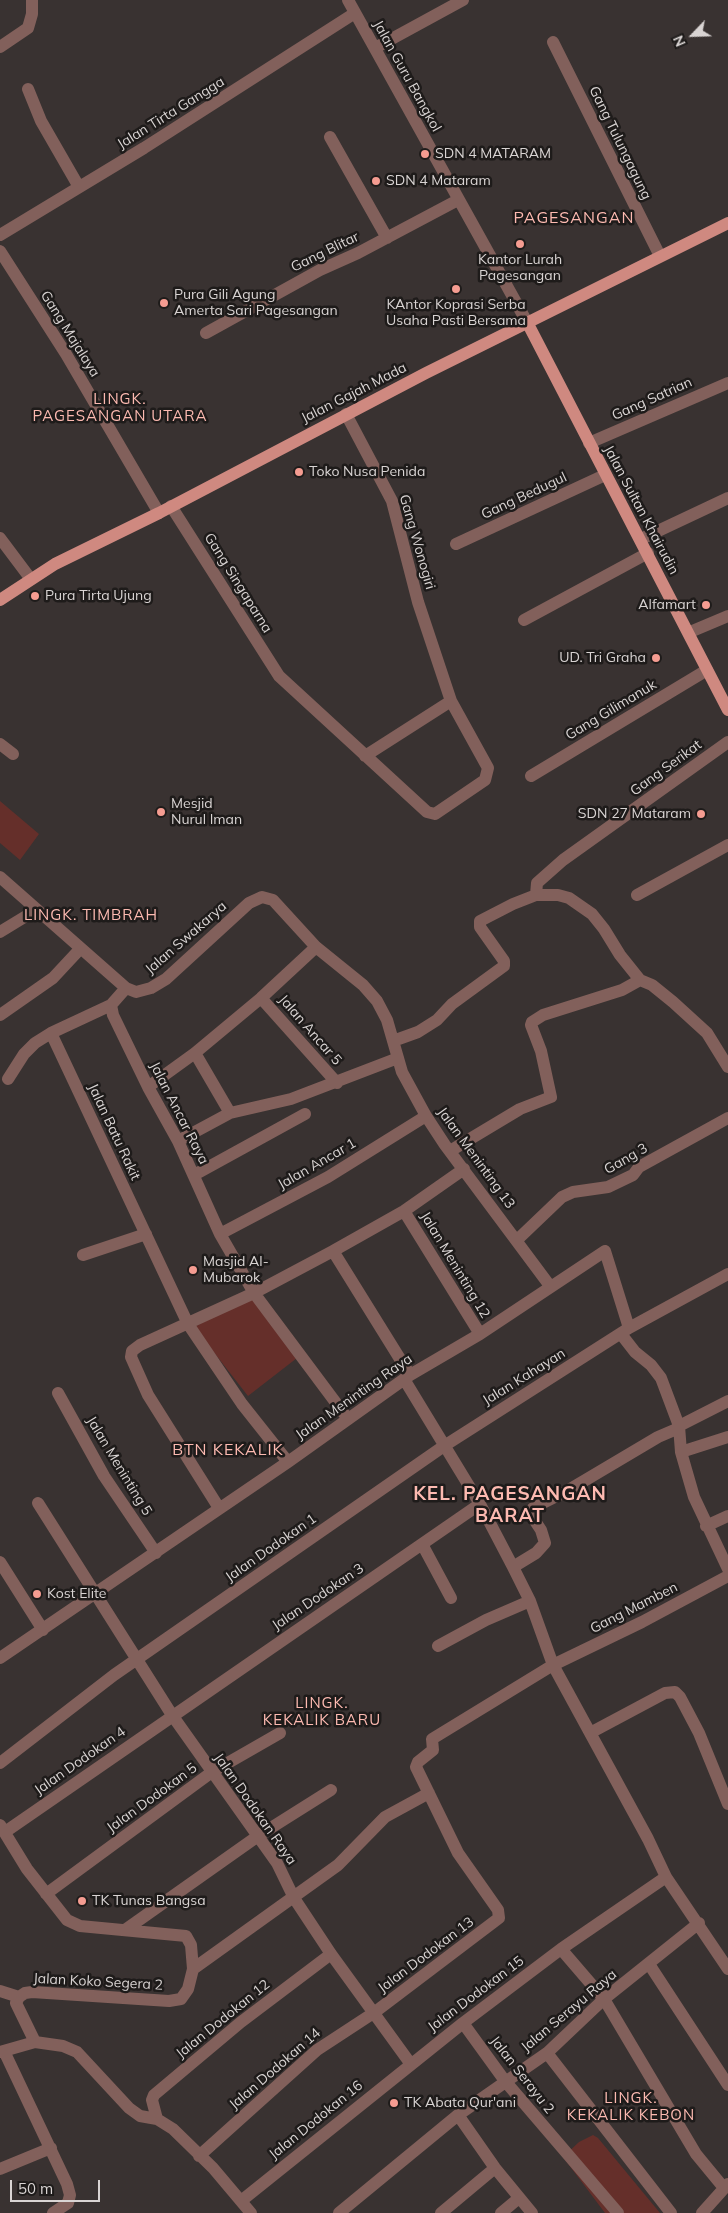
<!DOCTYPE html>
<html>
<head>
<meta charset="utf-8">
<style>
  body { margin:0 }
  #map { position:relative; width:728px; height:2213px; overflow:hidden; background:#393231; font-family:Mulish,sans-serif }
  canvas { display:block }
  .north { position:absolute; left:668px; top:10px; width:50px; height:50px; -webkit-text-stroke:4px #1e1b1a; paint-order:stroke; rotate:246deg; font-size:14px; font-weight:700; line-height:20px; text-align:center; color:#d9d4d3 }
  .north::after { content:''; display:block; margin:auto; width:18px; height:22px; background:#d9d4d3; clip-path:polygon(50% 0,100% 100%,50% 72%,0 100%) }
  .scale { position:absolute; left:10px; top:2180px; width:90px; height:22px; box-sizing:border-box; border:2px solid #d9d4d3; border-top:0; padding-left:6px; font-size:15px; line-height:18px; white-space:nowrap; color:#d9d4d3; -webkit-text-stroke:4px #1e1b1a; paint-order:stroke }
</style>
</head>
<body>
<div id="map">
<canvas width="728" height="2213"></canvas>
<div class="north">N</div>
<div class="scale">50 m</div>
</div>
<script>
const ctx = document.querySelector('canvas').getContext('2d');
ctx.lineJoin = 'round';
function fillPath(path, color) { ctx.fillStyle = color; ctx.fill(path, 'evenodd'); }
const poly = rows => new Path2D(rows.map(r => 'M' + r).join(''));
function trace(path, color, width, dash) { ctx.strokeStyle = color; ctx.lineWidth = width; ctx.lineCap = dash ? 'butt' : 'round'; ctx.setLineDash(dash || []); ctx.stroke(path); }
function drawText(font, color, halo, rows, align = 'center') {
  ctx.font = font + ' Mulish,sans-serif'; ctx.lineWidth = 5; ctx.setLineDash([]); ctx.textBaseline = 'middle'; ctx.strokeStyle = halo; ctx.fillStyle = color; for (const [text, x, y, turn = 0] of rows) {
    ctx.save(); ctx.translate(x, y); ctx.rotate((+turn || 0) * Math.PI / 180); ctx.textAlign = isNaN(turn) ? turn : align; if (halo) ctx.strokeText(text, 0, 0); ctx.fillText(text, 0, 0); ctx.restore();
  }
}
fillPath(poly([
  [0,801,39,834,20,860,0,843],
  [251,1297,297,1358,248,1396,194,1327],
  [593,2135,598,2138,660,2213,605,2213,563,2157,579,2142]
]), '#652f2a');
trace(poly([
  [348,0,528,324],
  [553,42,660,256],
  [0,47,28,28,32,14,32,0],
  [375,48,463,0],
  [28,89,41,121,79,187],
  [330,137,387,238],
  [0,235,144,148,355,13],
  [0,251,66,354,159,513],
  [206,333,320,270,358,253,458,200],
  [589,443,728,383],
  [171,506,279,676,427,812,435,814,485,780,488,768,451,701,418,602,392,501,346,414],
  [0,538,30,578],
  [641,539,728,498],
  [456,544,605,475],
  [524,620,648,553],
  [690,632,728,616],
  [0,744,13,754],
  [365,756,451,701],
  [531,776,707,670],
  [0,877,126,988,136,992,151,988,166,979,249,903,262,897,273,900,316,947,363,985,377,1001,387,1020,402,1072,426,1116,445,1145,550,1286],
  [536,895,537,883,563,860,728,742],
  [637,895,728,845],
  [0,932,36,910],
  [126,988,111,1005,51,1033,188,1324,242,1404,288,1462],
  [261,998,337,1083],
  [111,1005,113,1015,148,1087,178,1141,220,1234,254,1293,348,1419],
  [0,1015,53,978,80,949],
  [393,1041,418,1032,437,1020,452,1004,504,966,504,961,480,927,480,921,513,904,536,895,558,895,569,898,592,914,604,929,620,955,640,980,652,985,673,1002,707,1033,728,1067],
  [195,1053,230,1113],
  [8,1079,24,1054,35,1043,51,1033],
  [148,1087,195,1053,261,998,316,947],
  [178,1141,230,1113,291,1099,398,1058],
  [450,1151,520,1109,551,1097,541,1051,531,1025,532,1022,543,1015,622,990,640,980],
  [194,1175,305,1114],
  [404,1211,480,1334],
  [220,1234,328,1177,426,1116],
  [517,1240,562,1197,573,1192,608,1187,633,1175,639,1167,728,1118],
  [333,1251,410,1375],
  [83,1255,146,1234],
  [621,1334,635,1352,651,1365,661,1378,679,1426,681,1452,694,1497,728,1569],
  [404,1379,480,1504,513,1567,530,1601,553,1665,648,1839,666,1877,728,1969],
  [58,1393,104,1476,156,1553],
  [679,1426,728,1401],
  [681,1452,728,1437],
  [38,1503,172,1715,277,1863,294,1898,331,1954,410,2063],
  [219,1508,148,1395,131,1357,132,1351,140,1345,254,1293,333,1251,404,1211,464,1169],
  [706,1526,728,1516],
  [422,1544,451,1598],
  [0,1562,43,1630],
  [513,1567,536,1553,545,1543,541,1530,531,1515,533,1508,567,1491,658,1437,679,1428],
  [438,1646,486,1620,530,1601],
  [0,1658,288,1462,410,1375,480,1334,605,1251,629,1328],
  [590,1733,665,1693,675,1692,680,1697,699,1733,728,1804],
  [0,1763,114,1675,444,1446,629,1328,728,1274],
  [0,1825,27,1869,67,1920,80,1926,186,1936,191,1945,193,1969],
  [5,1832,480,1504],
  [46,1894,212,1772,280,1733],
  [125,1930,258,1836,331,1790],
  [561,1949,604,1999,696,2154,724,2188],
  [649,1964,728,2085],
  [0,1991,19,1997],
  [463,2023,505,2081,618,2213],
  [35,2042,16,2003,19,1997,25,1993,32,1992,169,2001,181,1999,188,1989,193,1969,338,1865,385,1817,429,1793],
  [4,2051,67,2184,70,2195,68,2203,53,2213],
  [0,2052,35,2042,63,2046,77,2052,129,2108,140,2116,157,2119,173,2129,213,2168,251,2213],
  [547,2053,671,2213],
  [458,2115,495,2168,532,2213],
  [157,2119,152,2100,154,2095,241,2022,331,1954],
  [199,2156,317,2050,375,2012,499,1918,498,1910,458,1853,416,1767,418,1762,433,1750,432,1739,553,1665,642,1622,728,1576],
  [0,2169,51,2148],
  [241,2201,463,2023,561,1949,666,1877],
  [339,2213,458,2115,547,2053,604,1999,699,1923],
  [441,2213,495,2168],
  [501,2213,519,2198],
  [702,2213,728,2184]
]), '#82605b', 12);
trace(poly([
  [528,324,728,710],
  [0,600,55,564,159,513,426,373,728,223]
]), '#cf8980', 12);
for (const [x, y, r, color] of [
  [425,154,5,"#f59c91"],
  [376,181,5,"#f59c91"],
  [520,244,5,"#f59c91"],
  [456,289,5,"#f59c91"],
  [164,303,5,"#f59c91"],
  [299,472,5,"#f59c91"],
  [35,596,5,"#f59c91"],
  [706,605,5,"#f59c91"],
  [656,658,5,"#f59c91"],
  [161,812,5,"#f59c91"],
  [701,814,5,"#f59c91"],
  [193,1270,5,"#f59c91"],
  [37,1594,5,"#f59c91"],
  [82,1901,5,"#f59c91"],
  [394,2103,5,"#f59c91"]
]) { const dot = new Path2D(); dot.arc(x, y, r, 0, 2 * Math.PI); ctx.fillStyle = color; ctx.fill(dot); trace(dot, '#1e1b1a', 2); }
drawText('14px', '#d9d4d3', '#1e1b1a', [
  ["Jalan Guru Bangkol",407,76,61],
  ["Jalan Tirta Gangga",171,113,-32],
  ["Gang Tulungagung",620,143,64],
  ["Gang Blitar",325,252,-26],
  ["Gang Majalaya",70,334,58],
  ["Jalan Gajah Mada",354,393,-27],
  ["Gang Satrian",652,399,-24],
  ["Gang Bedugul",524,496,-25],
  ["Jalan Sultan Khairudin",641,510,62],
  ["Gang Wonogiri",417,542,74],
  ["Gang Singaparna",238,583,58],
  ["Gang Gilimanuk",611,710,-31],
  ["Gang Serikat",666,768,-36],
  ["Jalan Swakarya",186,938,-41],
  ["Jalan Ancar 5",310,1030,49],
  ["Jalan Ancar Raya",179,1113,63],
  ["Jalan Batu Rakit",114,1132,65],
  ["Jalan Meninting 13",476,1158,54],
  ["Gang 3",626,1159,-30],
  ["Jalan Ancar 1",317,1164,-30],
  ["Jalan Meninting 12",455,1265,59],
  ["Jalan Kahayan",524,1377,-32],
  ["Jalan Meninting Raya",354,1397,-35],
  ["Jalan Meninting 5",119,1466,59],
  ["Jalan Dodokan 1",271,1548,-35],
  ["Jalan Dodokan 3",318,1597,-34],
  ["Gang Mamben",634,1608,-27],
  ["Jalan Dodokan 4",80,1761,-35],
  ["Jalan Dodokan 5",152,1798,-36],
  ["Jalan Dodokan Raya",255,1809,55],
  ["Jalan Dodokan 13",426,1955,-37],
  ["Jalan Koko Segera 2",98,1982,3],
  ["Jalan Dodokan 15",476,1994,-37],
  ["Jalan Serayu Raya",569,2011,-40],
  ["Jalan Dodokan 12",223,2019,-39],
  ["Jalan Dodokan 14",275,2069,-41],
  ["Jalan Serayu 2",522,2075,52],
  ["Jalan Dodokan 16",316,2120,-39]
]);
drawText('14px', '#d9d4d3', '#1e1b1a', [
  ["SDN 4 MATARAM",435,154],
  ["SDN 4 Mataram",386,181],
  ["Kantor Lurah",520,260,"center"],
  ["Pagesangan",520,276,"center"],
  ["Pura Gili Agung",174,295],
  ["Amerta Sari Pagesangan",174,311],
  ["KAntor Koprasi Serba",456,305,"center"],
  ["Usaha Pasti Bersama",456,321,"center"],
  ["Toko Nusa Penida",309,472],
  ["Pura Tirta Ujung",45,596],
  ["Alfamart",696,605,"right"],
  ["UD. Tri Graha",646,658,"right"],
  ["Mesjid",171,804],
  ["Nurul Iman",171,820],
  ["SDN 27 Mataram",691,814,"right"],
  ["Masjid Al-",203,1262],
  ["Mubarok",203,1278],
  ["Kost Elite",47,1594],
  ["TK Tunas Bangsa",92,1901],
  ["TK Abata Qur'ani",404,2103]
], 'left');
ctx.letterSpacing = '1px';
drawText('15px', '#fdbab1', '#1e1b1a', [
  ["LINGK.",120,399],
  ["PAGESANGAN UTARA",120,416],
  ["LINGK. TIMBRAH",91,915],
  ["LINGK.",322,1703],
  ["KEKALIK BARU",322,1720],
  ["LINGK.",631,2098],
  ["KEKALIK KEBON",631,2115]
]);
ctx.letterSpacing = '0px';
ctx.letterSpacing = '1px';
drawText('16px', '#fdbab1', '#1e1b1a', [
  ["PAGESANGAN",574,218],
  ["BTN KEKALIK",228,1450]
]);
ctx.letterSpacing = '0px';
ctx.letterSpacing = '1px';
drawText('bold 19px', '#fdbab1', '#1e1b1a', [
  ["KEL. PAGESANGAN",510,1494],
  ["BARAT",510,1516]
]);
ctx.letterSpacing = '0px';
</script>
</body>
</html>
